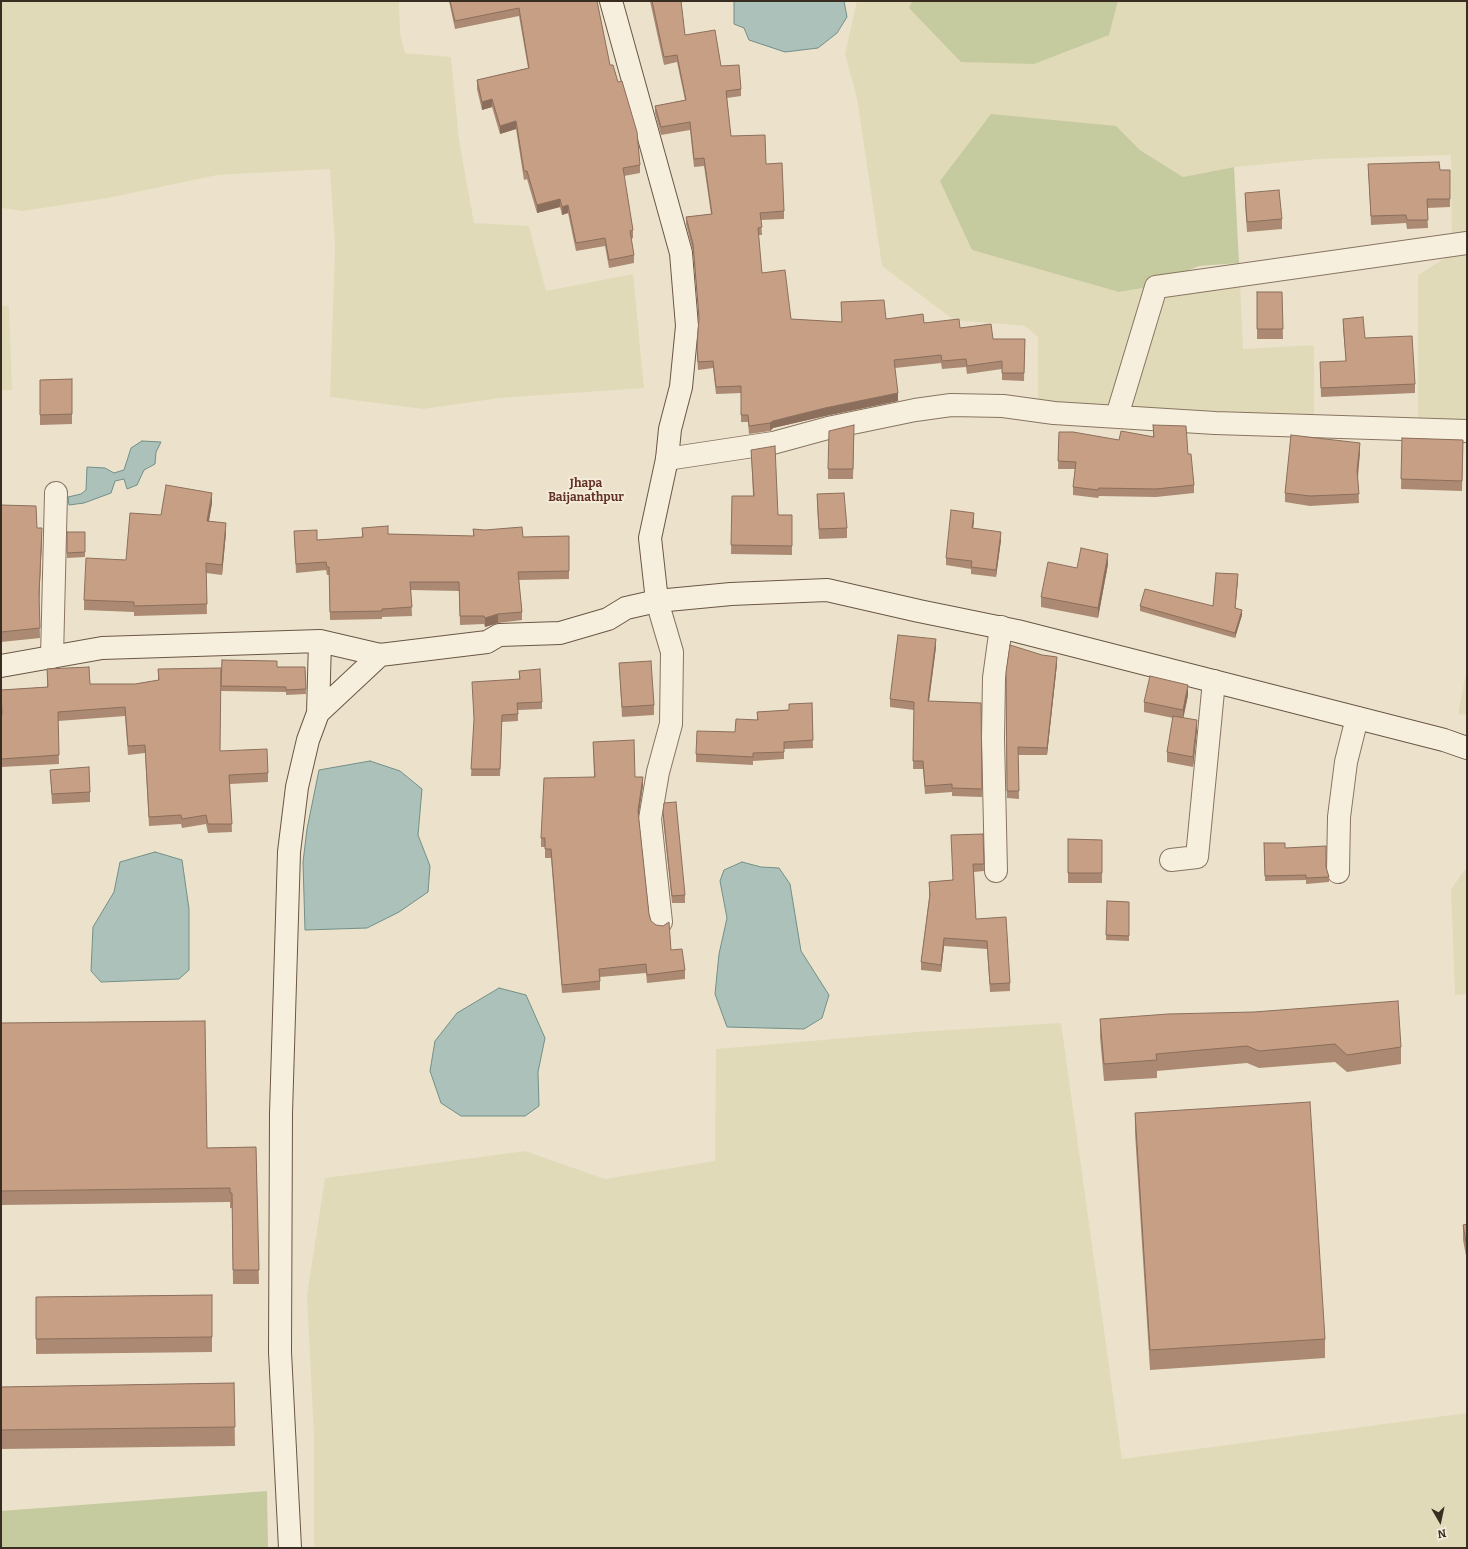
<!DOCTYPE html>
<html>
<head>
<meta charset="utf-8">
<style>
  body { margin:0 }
  #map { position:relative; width:1468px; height:1549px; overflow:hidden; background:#ece2cb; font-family:Bitter,serif }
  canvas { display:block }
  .frame { position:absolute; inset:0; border:2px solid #392d22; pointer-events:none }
  .north { position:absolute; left:1420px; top:1501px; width:40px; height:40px; -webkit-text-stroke:3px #f4ecda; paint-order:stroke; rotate:171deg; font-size:11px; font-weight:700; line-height:16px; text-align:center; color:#392d22 }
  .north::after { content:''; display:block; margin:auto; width:14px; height:18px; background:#392d22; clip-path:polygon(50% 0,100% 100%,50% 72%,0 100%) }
</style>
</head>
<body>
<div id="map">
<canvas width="1468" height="1549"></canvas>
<div class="frame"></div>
<div class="north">N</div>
</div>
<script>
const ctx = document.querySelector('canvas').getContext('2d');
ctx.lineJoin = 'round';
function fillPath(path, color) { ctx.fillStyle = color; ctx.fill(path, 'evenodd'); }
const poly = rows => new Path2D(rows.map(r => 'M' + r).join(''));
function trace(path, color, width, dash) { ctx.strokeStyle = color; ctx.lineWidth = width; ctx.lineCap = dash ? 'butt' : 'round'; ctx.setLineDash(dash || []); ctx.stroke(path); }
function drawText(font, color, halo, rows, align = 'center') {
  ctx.font = font + ' Bitter,serif'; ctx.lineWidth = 4; ctx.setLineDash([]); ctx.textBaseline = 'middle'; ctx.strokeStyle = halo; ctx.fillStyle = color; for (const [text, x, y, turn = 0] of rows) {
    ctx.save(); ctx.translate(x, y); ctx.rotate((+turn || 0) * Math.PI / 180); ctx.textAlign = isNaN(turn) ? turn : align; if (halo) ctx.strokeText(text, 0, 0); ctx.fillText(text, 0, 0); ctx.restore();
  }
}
fillPath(poly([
  [1,1,399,1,400,32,405,53,451,57,459,140,474,223,529,226,546,291,633,274,644,388,500,398,423,409,330,397,335,246,330,169,217,175,108,198,23,211,1,208],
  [857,1,912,1,909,8,1109,35,1118,1,1467,1,1467,420,1418,419,1418,275,1452,254,1451,155,1319,159,1234,167,1183,177,1140,150,1116,126,972,250,1119,292,1143,288,1240,284,1243,349,1314,345,1314,417,1152,412,1038,401,1038,337,1025,326,954,320,882,266,857,98,845,54],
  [1,306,9,306,12,390,1,390],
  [1467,668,1467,715,1458,714],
  [1467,867,1467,994,1455,995,1451,889],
  [1061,1023,1122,1459,1467,1413,1467,1548,314,1548,314,1436,307,1296,325,1178,525,1151,605,1179,715,1161,716,1049,917,1032]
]), '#e1dab8');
fillPath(poly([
  [912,1,1118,1,1109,35,1034,64,961,62,909,8],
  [991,114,1116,126,1140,150,1183,177,1234,167,1239,263,1199,266,1143,288,1119,292,972,250,940,181],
  [267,1491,268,1548,1,1548,1,1511]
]), '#c5ca9f');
const water = poly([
  [734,1,844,1,847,17,837,33,818,48,785,52,749,40,744,28,734,24,734,1],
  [142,441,161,442,156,452,155,464,144,470,137,485,127,489,124,479,115,481,111,493,84,503,69,505,68,497,81,494,86,490,87,467,105,468,114,473,124,470,131,448,142,441],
  [370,761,400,771,422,789,418,835,430,866,428,892,399,912,367,928,305,930,303,862,307,829,319,770,370,761],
  [155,852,182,860,189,909,189,970,179,979,101,982,91,971,93,927,114,892,120,862,155,852],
  [742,862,761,867,779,868,790,884,801,951,829,995,822,1018,804,1029,727,1027,715,994,719,954,727,918,720,881,724,870,742,862],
  [499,988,526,995,545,1038,538,1072,539,1106,525,1116,461,1116,441,1103,430,1071,435,1041,457,1013,499,988]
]);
fillPath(water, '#abc1ba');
trace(water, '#728f87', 1);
const street = poly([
  [1117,416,1156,287,1467,243],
  [667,459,773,443,828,428,915,410,951,405,1003,406,1054,413,1215,423,1467,431],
  [657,601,672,652,671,724,658,772,650,819,661,922],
  [52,657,56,493],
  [1171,860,1197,857,1214,681],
  [996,871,993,738,994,678,1001,627],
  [1338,872,1339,817,1346,762,1357,718]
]);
const secondary = poly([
  [611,1,681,253,687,326,681,387,670,429,667,459,650,538,657,601],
  [1,666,102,648,320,641,380,655,487,642,499,635,560,633,608,619,626,608,657,601,731,594,827,590,919,611,1017,631,1444,740,1467,748],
  [318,713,320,641],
  [290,1548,280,1352,281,1113,289,852,297,787,308,740,318,713,380,655]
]);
trace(street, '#887460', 24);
trace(secondary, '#6a5643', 24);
trace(street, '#f7efde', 22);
trace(secondary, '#f7efde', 22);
fillPath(poly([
  [449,1,597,1,610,65,640,165,640,173,624,176,633,230,633,238,631,239,634,255,634,263,609,268,605,246,576,251,568,213,562,215,560,207,537,213,527,179,524,180,516,129,500,134,492,107,482,110,477,89,477,80,528,68,519,16,455,29],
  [650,1,681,1,685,35,721,66,741,89,741,96,727,98,731,136,766,164,784,211,784,219,761,220,762,235,758,235,762,273,791,319,842,322,841,302,886,319,924,323,960,328,993,339,1025,339,1024,381,1002,380,1002,369,967,374,966,367,942,369,941,363,895,368,898,401,825,416,773,428,770,431,749,434,748,422,741,422,741,393,716,394,713,368,698,370,697,355,697,348,699,321,693,252,686,224,686,217,711,214,704,166,694,167,690,130,661,135,655,113,655,106,685,100,677,62,664,65],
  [1368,164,1440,170,1450,170,1450,207,1427,208,1428,228,1407,229,1406,223,1371,225],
  [1245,193,1282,219,1282,229,1247,232,1245,203],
  [1257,292,1282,292,1283,339,1257,339],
  [1343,319,1415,384,1415,393,1321,397,1320,362,1346,362,1343,328],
  [72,379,72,424,40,425,40,380],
  [1153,425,1188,454,1194,485,1194,493,1156,497,1099,496,1098,498,1073,495,1073,487,1075,469,1058,469,1059,432,1119,440,1153,437],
  [854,435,853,479,828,479,828,469],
  [1402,438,1463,440,1462,491,1401,489],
  [751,450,778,515,792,515,792,555,731,554,732,496,753,496],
  [1360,452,1358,478,1359,503,1310,506,1285,502,1285,493],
  [817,494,847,528,847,538,819,539,817,504],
  [212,503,209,521,226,533,222,575,206,573,207,614,134,616,134,612,84,610,84,600,126,560,161,515],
  [1,505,37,528,42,538,39,602,40,638,1,642],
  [974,521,973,528,1001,540,996,577,971,574,971,569,946,565,946,558],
  [362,528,388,534,473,536,473,529,523,537,569,536,569,579,519,580,522,612,522,620,498,623,485,627,484,624,460,625,459,591,411,590,412,616,382,617,382,619,330,620,329,575,327,575,326,570,296,573,294,531,317,540,362,537],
  [67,532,85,532,85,557,67,558],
  [1108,564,1098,618,1041,607,1041,597,1077,568],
  [1238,579,1235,608,1242,615,1235,638,1140,611,1140,606,1213,606],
  [936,647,929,701,981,703,982,797,952,796,952,792,925,794,923,769,913,769,914,710,890,707,890,699],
  [222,660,277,667,305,667,306,694,286,695,286,692,221,691],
  [619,663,654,705,654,715,622,717],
  [1057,664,1047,755,1018,755,1019,799,1007,798,1006,672],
  [47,669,90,684,135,684,158,680,158,669,220,751,268,773,268,782,230,784,232,832,208,833,206,824,182,828,181,824,149,826,145,753,128,755,125,716,58,721,59,764,1,767,1,690,47,687],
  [519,671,542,702,542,709,518,710,518,721,502,722,500,776,471,776,474,722,519,679],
  [1188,695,1183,718,1197,730,1193,767,1167,762,1167,752,1173,718,1144,712,1144,702],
  [812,703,813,748,784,749,784,759,753,761,753,765,696,762,696,754,757,720,757,712,789,710],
  [593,742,635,777,643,785,638,817,649,914,651,921,685,970,685,979,647,983,646,973,600,977,600,990,562,993,551,858,545,858,545,847,541,847,541,838,594,777],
  [50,770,90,792,90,802,52,804],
  [663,812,685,895,685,903,672,903,663,819],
  [983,834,984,871,974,872,976,919,1010,983,1010,991,990,992,987,949,944,946,941,972,921,970,921,962,929,898,929,882,952,880],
  [1068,839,1102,840,1102,883,1068,883],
  [1264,843,1285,848,1326,867,1329,877,1329,882,1306,884,1306,880,1265,881],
  [1107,901,1129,902,1129,941,1106,940],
  [1100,1019,1401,1047,1401,1064,1347,1072,1335,1062,1259,1068,1247,1063,1157,1071,1157,1078,1104,1081,1100,1037],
  [1,1023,207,1148,256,1147,259,1284,233,1284,232,1208,230,1208,230,1202,1,1205],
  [1135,1113,1325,1339,1325,1358,1150,1370,1135,1133],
  [1467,1224,1467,1261,1463,1240,1463,1225],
  [212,1295,212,1352,36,1354,36,1297],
  [234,1383,235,1446,1,1449,1,1387]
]), '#ab8972');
fillPath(poly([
  [492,99,492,107,482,110,482,102],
  [516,121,516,129,500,134,500,126],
  [560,199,560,207,537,213,537,205],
  [568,205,568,213,562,215,562,207],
  [898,393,898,401,825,416,773,428,770,431,770,423,773,421,825,408],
  [1360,443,1360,452,1357,481,1357,471],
  [212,493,212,503,207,531,207,521],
  [974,513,974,521,972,536,972,528],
  [226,523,226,533,222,575,222,565],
  [42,528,42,538,39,605,39,595],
  [1001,532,1001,540,996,577,996,570],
  [1108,554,1108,564,1098,618,1098,608],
  [1238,574,1238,579,1235,613,1235,608],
  [1242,610,1242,615,1235,638,1235,633],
  [498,614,498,623,485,627,485,618],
  [936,639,936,647,928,709,928,701],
  [1057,657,1057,664,1047,755,1047,748],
  [1188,685,1188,695,1183,720,1183,710],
  [1197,720,1197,730,1193,767,1193,757],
  [643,777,643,785,638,820,638,811],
  [944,938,944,946,941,972,941,965]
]), '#8b6f5c');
const building = poly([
  [450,1,597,1,610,65,613,65,618,82,622,81,637,132,640,165,623,168,633,230,630,231,634,255,609,260,605,238,576,243,568,205,562,207,560,199,537,205,527,171,524,171,516,121,500,126,492,99,482,102,477,80,529,68,519,8,455,21,450,1],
  [652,1,681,1,685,35,715,30,721,66,739,65,741,89,726,91,731,136,765,135,766,164,782,163,784,211,760,213,762,227,758,228,762,273,785,270,791,319,842,322,841,302,884,300,886,319,923,314,924,323,959,319,960,328,991,324,993,339,1025,339,1024,373,1002,373,1002,361,967,366,966,359,942,361,941,355,894,360,898,393,825,408,773,421,770,423,749,426,748,415,741,415,741,386,716,387,713,361,698,362,697,348,699,317,693,244,686,217,712,214,704,158,694,159,690,122,661,127,655,106,686,100,677,55,664,57,652,1],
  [1439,162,1440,170,1450,170,1450,199,1427,199,1428,220,1407,220,1406,215,1371,216,1368,164,1439,162],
  [1279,190,1282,219,1247,222,1245,193,1279,190],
  [1257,292,1282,292,1283,329,1257,329,1257,292],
  [1363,317,1365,338,1412,336,1415,384,1321,388,1320,362,1346,361,1343,319,1363,317],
  [72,379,72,414,40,415,40,380,72,379],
  [854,425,853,469,828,469,829,431,854,425],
  [1153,425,1186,426,1188,454,1191,454,1194,485,1156,489,1099,488,1098,490,1073,487,1076,462,1058,461,1059,432,1073,432,1119,440,1121,431,1154,437,1153,425],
  [1291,435,1360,443,1357,471,1359,494,1310,496,1285,493,1291,435],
  [1402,438,1463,440,1462,481,1401,479,1402,438],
  [775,446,778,515,792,515,792,546,731,545,732,496,754,496,751,450,775,446],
  [166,485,212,493,207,521,226,523,222,565,206,563,207,604,134,606,134,602,84,600,86,558,126,560,130,513,161,515,166,485],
  [844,493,847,528,819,529,817,494,844,493],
  [1,505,36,506,37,528,42,528,39,595,40,628,1,632,1,505],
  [951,510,974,513,972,528,1001,532,996,570,971,567,972,561,946,558,951,510],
  [388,526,388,534,474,536,473,529,485,530,522,527,523,537,569,536,569,571,518,572,522,612,498,614,485,618,484,616,460,616,459,582,410,582,412,607,382,609,382,611,330,612,329,567,327,567,326,562,296,564,294,531,317,530,317,540,363,537,362,528,388,526],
  [67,532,85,532,85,552,67,553,67,532],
  [1081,548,1108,554,1098,608,1041,597,1048,562,1077,568,1081,548],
  [1216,573,1238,574,1235,608,1242,610,1235,633,1140,606,1145,589,1213,606,1216,573],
  [898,635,936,639,928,701,981,703,982,789,952,788,952,784,925,786,923,761,913,761,914,702,890,699,898,635],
  [1010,645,1042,655,1057,657,1047,748,1018,747,1019,791,1007,791,1006,672,1010,645],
  [222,660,277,661,277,667,305,667,306,689,286,690,286,687,221,686,222,660],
  [651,661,654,705,622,707,619,663,651,661],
  [89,667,90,684,135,684,159,680,158,669,221,668,220,751,267,749,268,773,229,775,232,824,208,824,206,815,182,819,181,815,149,817,145,745,128,746,125,707,58,712,59,755,1,759,1,715,2,715,1,690,48,687,47,669,89,667],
  [540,669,542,702,517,703,518,714,502,715,500,769,471,769,474,719,472,682,520,679,519,671,540,669],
  [1150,676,1188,685,1183,710,1144,702,1150,676],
  [812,703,813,740,784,742,784,752,753,753,753,757,696,754,697,731,735,732,736,719,758,720,757,712,789,710,789,704,812,703],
  [1173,716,1197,720,1193,757,1167,752,1173,716],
  [634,740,635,777,643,777,638,811,649,914,651,921,656,925,663,926,669,922,671,950,682,949,685,970,647,975,646,964,599,969,600,981,562,985,551,849,545,849,545,838,541,838,544,778,595,777,593,742,634,740],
  [89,767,90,792,52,794,50,770,89,767],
  [676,802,685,895,672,896,663,812,664,803,676,802],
  [983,834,984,864,973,864,976,919,1006,917,1010,983,990,984,987,941,944,938,941,965,921,962,930,895,929,882,953,880,951,835,983,834],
  [1068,839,1102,840,1102,873,1068,873,1068,839],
  [1264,843,1285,843,1285,848,1326,846,1326,867,1329,877,1306,878,1306,875,1265,876,1264,843],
  [1107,901,1129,902,1129,936,1106,935,1107,901],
  [1398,1001,1401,1047,1347,1055,1335,1044,1259,1051,1247,1046,1156,1054,1157,1060,1104,1064,1100,1019,1168,1014,1254,1012,1398,1001],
  [205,1021,207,1148,256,1147,259,1270,233,1270,232,1193,230,1193,230,1188,1,1191,1,1023,205,1021],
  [1310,1102,1325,1339,1150,1350,1135,1113,1310,1102],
  [1467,1224,1467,1247,1463,1225,1467,1224],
  [212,1295,212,1337,36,1339,36,1297,212,1295],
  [234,1383,235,1427,1,1430,1,1387,234,1383]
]);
fillPath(building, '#c79f84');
trace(building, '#8b6f5c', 1);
drawText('bold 12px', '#633125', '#f4ecda', [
  ["Jhapa",586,484],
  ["Baijanathpur",586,498]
]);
</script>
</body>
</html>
